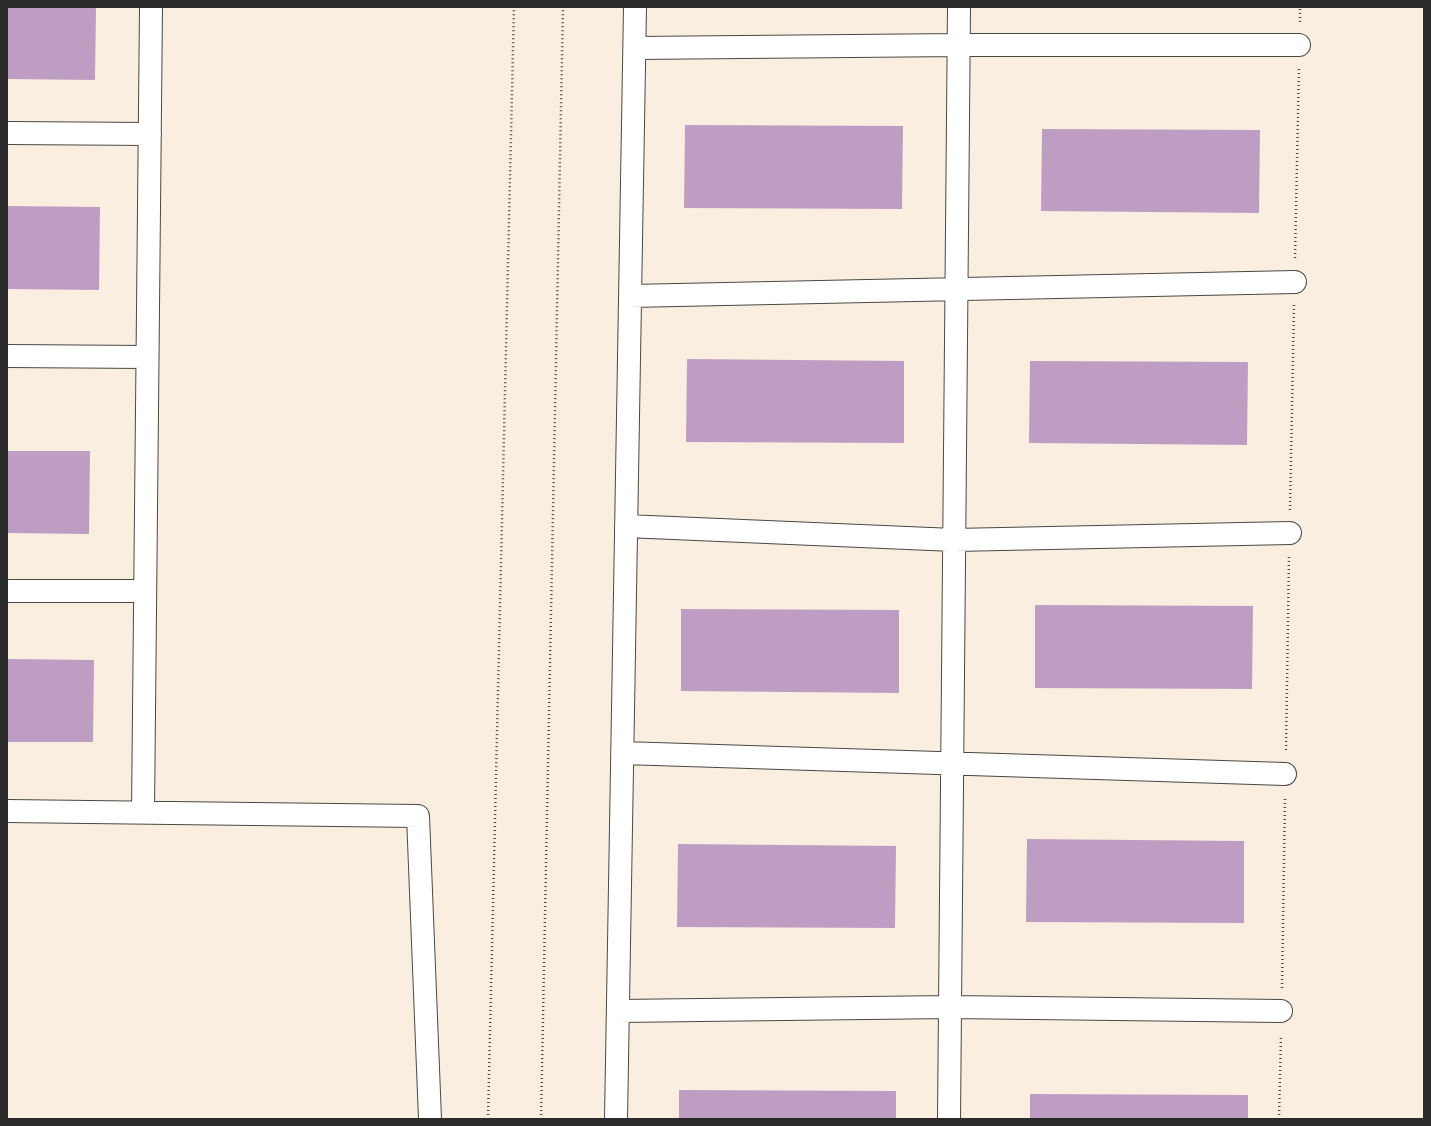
<!DOCTYPE html>
<html>
<head>
<meta charset="utf-8">
<style>
  body { margin:0 }
  #map { position:relative; width:1431px; height:1126px; overflow:hidden; background:#faeee1; font-family:"Old Standard TT",serif }
  canvas { display:block }
  .frame { position:absolute; inset:0; border:8px solid #2b2b2b; pointer-events:none }
</style>
</head>
<body>
<div id="map">
<canvas width="1431" height="1126"></canvas>
<div class="frame"></div>
</div>
<script>
const ctx = document.querySelector('canvas').getContext('2d');
ctx.lineJoin = 'round';
function fillPath(path, color) { ctx.fillStyle = color; ctx.fill(path, 'evenodd'); }
const poly = rows => new Path2D(rows.map(r => 'M' + r).join(''));
function trace(path, color, width, dash) { ctx.strokeStyle = color; ctx.lineWidth = width; ctx.lineCap = dash ? 'butt' : 'round'; ctx.setLineDash(dash || []); ctx.stroke(path); }
fillPath(poly([
  [7,7,96,7,95,80,7,79],
  [685,125,903,126,902,209,684,208],
  [1042,129,1260,130,1259,213,1041,211],
  [7,206,100,207,99,290,7,289],
  [687,359,904,361,904,443,686,442],
  [1030,361,1248,362,1247,445,1029,443],
  [7,451,90,451,89,534,7,533],
  [1035,605,1253,606,1252,689,1035,688],
  [681,609,899,610,899,693,681,691],
  [7,659,94,660,93,742,7,742],
  [1027,839,1244,841,1244,923,1026,922],
  [678,844,896,846,895,928,677,927],
  [679,1090,896,1091,896,1119,679,1119],
  [1030,1094,1248,1095,1248,1119,1030,1119]
]), '#bd9ec2');
const minor = poly([
  [635,48,959,45,1299,45],
  [7,133,150,134],
  [630,296,1295,282],
  [7,356,147,357],
  [626,526,954,540,1290,533],
  [7,591,145,591],
  [623,753,1285,774],
  [7,811,418,816,430,1119],
  [143,812,151,7],
  [618,1011,950,1007,1281,1011],
  [616,1119,635,7],
  [949,1119,959,7]
]);
trace(minor, '#4a4846', 24);
trace(poly([
  [1300,22,1300,7],
  [1295,258,1299,67],
  [1290,510,1294,305],
  [1286,750,1289,555],
  [1282,988,1285,797],
  [488,1119,514,7],
  [541,1119,563,7],
  [1279,1119,1281,1035]
]), '#4a4846', 2.5, [1, 3]);
trace(minor, '#fff', 22);
</script>
</body>
</html>
